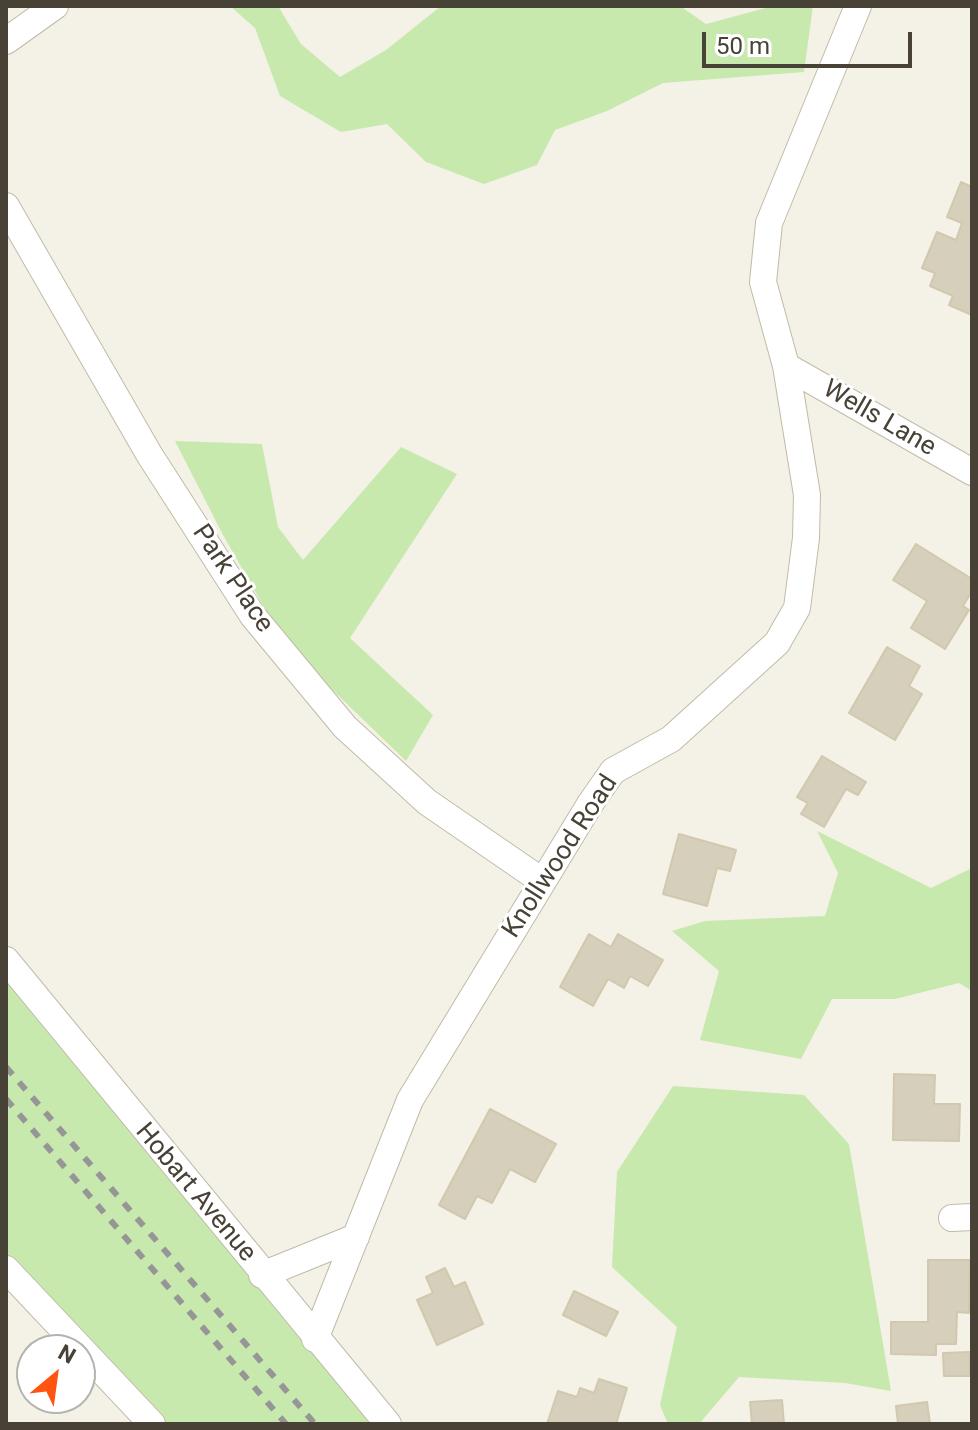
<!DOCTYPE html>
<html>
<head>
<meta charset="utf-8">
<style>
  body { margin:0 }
  #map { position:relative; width:978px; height:1430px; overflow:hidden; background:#f4f1e6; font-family:Roboto,sans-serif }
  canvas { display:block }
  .frame { position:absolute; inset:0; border:8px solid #474235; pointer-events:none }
  .north { position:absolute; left:16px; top:1334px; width:80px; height:80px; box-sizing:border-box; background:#fff; border:2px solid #b5b3ae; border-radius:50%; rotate:29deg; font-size:22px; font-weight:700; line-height:32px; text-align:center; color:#474235 }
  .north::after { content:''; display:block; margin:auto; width:28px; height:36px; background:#ff5412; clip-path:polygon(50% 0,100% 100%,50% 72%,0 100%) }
  .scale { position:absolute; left:702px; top:32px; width:210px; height:36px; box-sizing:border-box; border:4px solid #474235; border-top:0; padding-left:10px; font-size:24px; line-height:28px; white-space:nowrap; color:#474235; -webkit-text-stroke:6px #fff; paint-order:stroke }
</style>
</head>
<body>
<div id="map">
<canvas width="978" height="1430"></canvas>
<div class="frame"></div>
<div class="north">N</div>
<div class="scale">50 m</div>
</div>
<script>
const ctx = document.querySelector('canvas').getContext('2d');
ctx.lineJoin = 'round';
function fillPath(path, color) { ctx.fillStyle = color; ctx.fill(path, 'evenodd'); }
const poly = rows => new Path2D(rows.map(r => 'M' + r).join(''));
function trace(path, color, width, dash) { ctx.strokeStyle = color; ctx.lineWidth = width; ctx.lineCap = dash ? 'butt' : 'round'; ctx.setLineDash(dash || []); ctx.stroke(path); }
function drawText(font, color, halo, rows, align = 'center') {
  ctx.font = font + ' Roboto,sans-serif'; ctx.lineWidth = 6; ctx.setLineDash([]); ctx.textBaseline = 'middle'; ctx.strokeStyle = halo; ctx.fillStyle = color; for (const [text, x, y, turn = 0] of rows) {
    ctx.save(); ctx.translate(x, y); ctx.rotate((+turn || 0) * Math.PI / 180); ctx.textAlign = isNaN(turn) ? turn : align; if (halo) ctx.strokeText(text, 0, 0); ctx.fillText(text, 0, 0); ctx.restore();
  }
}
fillPath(poly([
  [230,6,278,6,301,44,340,77,386,50,441,6,680,6,706,24,773,6,813,6,804,72,663,83,607,111,555,130,537,165,484,184,426,162,387,124,341,132,280,96,255,28],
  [175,441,262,444,278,527,303,560,401,447,457,474,350,638,433,715,406,761,285,644,223,535],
  [817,831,931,888,972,868,972,991,959,983,895,999,832,999,801,1059,700,1040,719,971,672,931,705,921,825,916,838,873],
  [6,951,397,1424,143,1424,6,1271],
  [673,1086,804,1095,849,1144,891,1391,845,1383,739,1377,699,1424,668,1424,660,1405,677,1327,612,1267,617,1172]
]), '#c7e9ae');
const building = poly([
  [961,182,972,187,972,315,949,305,953,296,930,286,935,273,922,268,937,232,956,240,962,223,947,217,961,182],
  [916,544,972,579,972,591,963,606,969,610,945,649,911,628,927,601,893,580,916,544],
  [887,647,920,666,909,686,922,694,895,740,849,713,887,647],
  [822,756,866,782,858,795,846,789,824,827,801,814,808,803,797,797,822,756],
  [679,834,736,850,730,871,717,868,707,906,663,894,679,834],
  [589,934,611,947,618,934,663,960,648,986,630,976,624,988,608,979,593,1006,560,987,589,934],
  [894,1074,935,1075,934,1104,960,1104,959,1141,893,1140,894,1074],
  [490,1109,556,1144,535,1182,510,1169,492,1203,477,1196,465,1219,439,1205,490,1109],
  [928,1260,970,1260,969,1313,957,1312,956,1344,936,1344,936,1355,891,1354,891,1322,928,1322,928,1260],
  [445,1268,454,1287,465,1282,483,1324,437,1345,417,1300,433,1293,426,1277,445,1268],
  [574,1291,618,1312,606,1336,563,1315,574,1291],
  [970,1352,970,1376,944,1376,943,1353,970,1352],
  [599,1379,627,1388,616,1424,547,1424,558,1391,577,1397,580,1388,594,1393,599,1379],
  [782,1400,784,1424,752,1424,750,1402,782,1400],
  [927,1402,930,1424,898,1424,896,1406,927,1402]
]);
fillPath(building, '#d6cfbb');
trace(building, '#d1c8ae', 2);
const minor = poly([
  [6,41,55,6],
  [6,206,149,454,253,616,345,727,427,802,542,881],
  [786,366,972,472],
  [6,960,388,1424],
  [952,1218,972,1217],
  [6,1269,152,1424],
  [262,1275,356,1237],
  [315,1339,410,1100,590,804,613,771,671,739,777,643,797,608,806,538,807,495,786,366,763,282,769,223,858,6]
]);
trace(minor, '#c0bba9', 28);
trace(minor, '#fff', 26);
trace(poly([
  [6,1067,315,1424],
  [6,1099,286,1424]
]), '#969696', 6, [10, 10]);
drawText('26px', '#474235', '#fff', [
  ["Wells Lane",879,419,30],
  ["Park Place",232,579,56],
  ["Knollwood Road",561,857,-57],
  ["Hobart Avenue",195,1193,50]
]);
</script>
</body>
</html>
